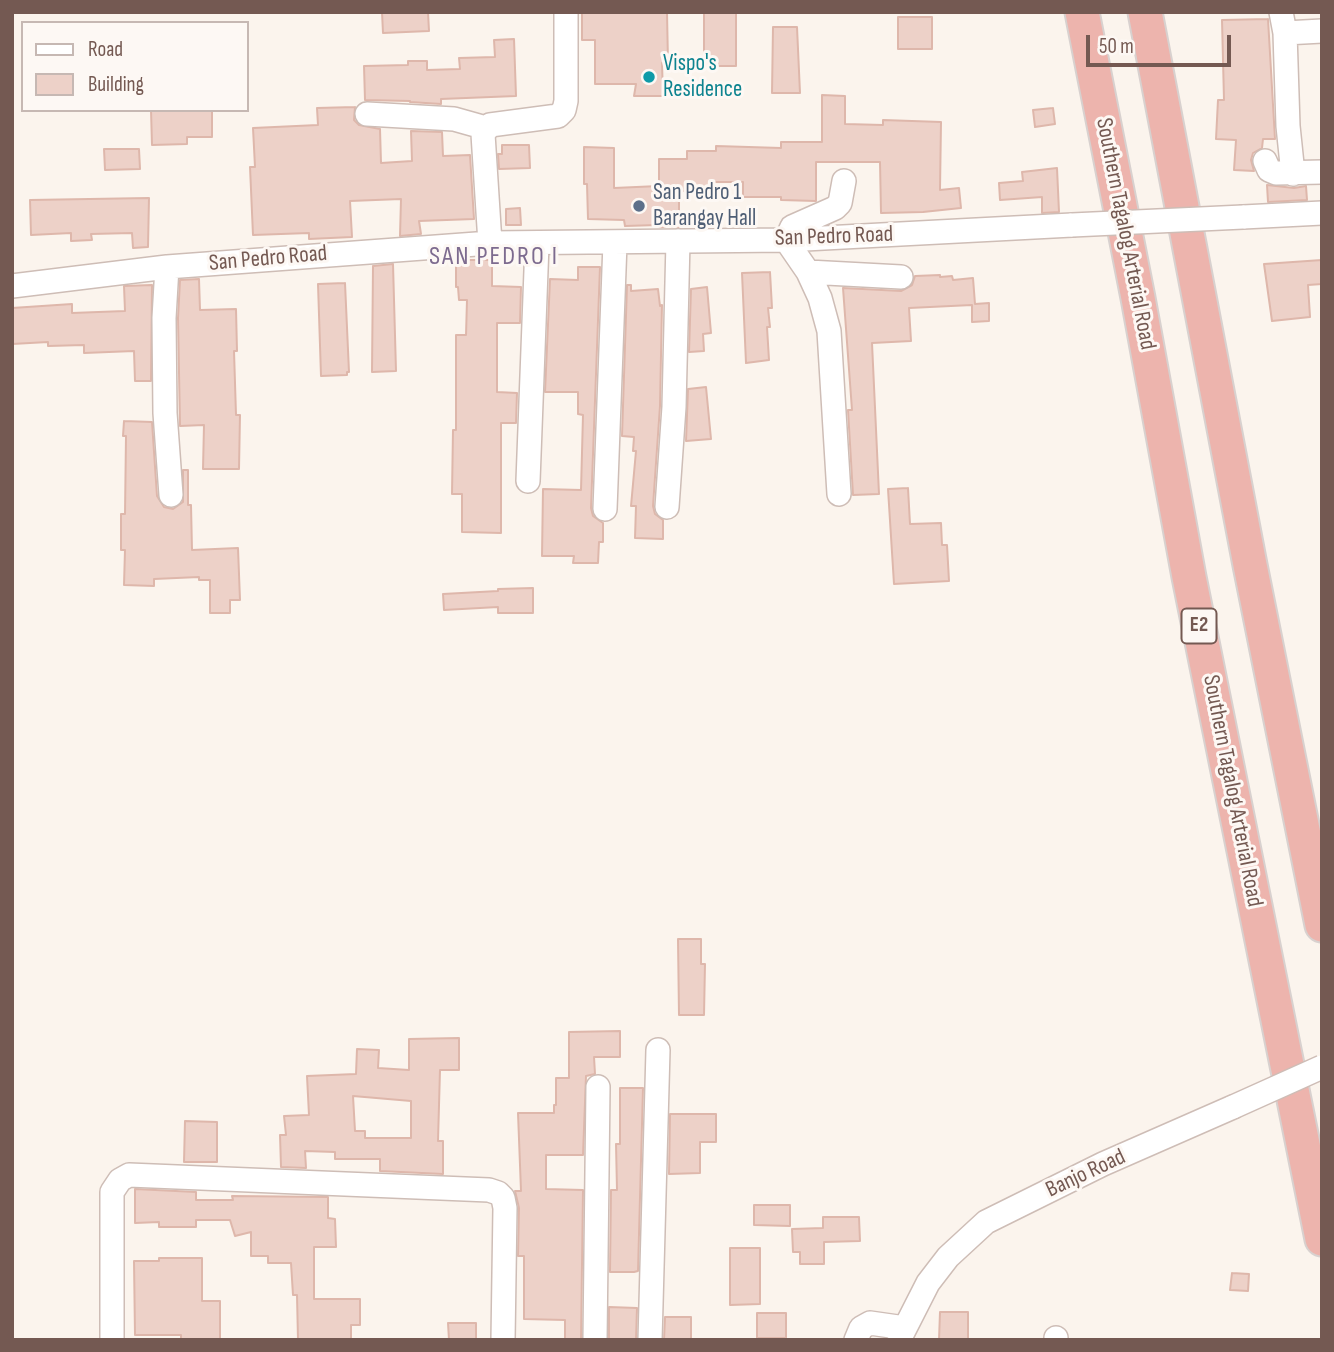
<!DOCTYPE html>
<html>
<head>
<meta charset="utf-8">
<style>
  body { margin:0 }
  #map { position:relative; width:1334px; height:1352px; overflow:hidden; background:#fbf4ed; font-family:"Sofia Sans Condensed",sans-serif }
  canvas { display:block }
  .frame { position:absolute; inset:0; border:14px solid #745952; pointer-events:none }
  .legend { position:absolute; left:21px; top:21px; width:228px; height:91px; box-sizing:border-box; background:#fdf8f4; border:2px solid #c6b8b3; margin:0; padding:9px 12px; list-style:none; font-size:21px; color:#745952 }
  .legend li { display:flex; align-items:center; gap:14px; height:35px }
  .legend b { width:35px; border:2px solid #c6b8b3 }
  .scale { position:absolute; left:1086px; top:35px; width:145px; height:32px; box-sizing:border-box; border:4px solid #745952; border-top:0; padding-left:9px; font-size:21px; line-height:24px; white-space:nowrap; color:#745952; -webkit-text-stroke:5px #fdf8f4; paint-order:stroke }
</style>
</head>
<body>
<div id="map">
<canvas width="1334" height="1352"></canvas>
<div class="frame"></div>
<ul class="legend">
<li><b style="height:9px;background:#fff"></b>Road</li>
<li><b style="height:19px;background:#edd1c8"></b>Building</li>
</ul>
<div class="scale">50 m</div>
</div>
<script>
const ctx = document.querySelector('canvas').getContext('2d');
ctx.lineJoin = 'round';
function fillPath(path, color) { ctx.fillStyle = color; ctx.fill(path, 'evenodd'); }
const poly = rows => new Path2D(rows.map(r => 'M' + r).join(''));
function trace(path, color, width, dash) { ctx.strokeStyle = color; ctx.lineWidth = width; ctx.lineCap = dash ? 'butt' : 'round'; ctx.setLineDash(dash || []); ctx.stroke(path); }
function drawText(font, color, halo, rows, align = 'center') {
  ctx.font = font + ' "Sofia Sans Condensed",sans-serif'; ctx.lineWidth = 6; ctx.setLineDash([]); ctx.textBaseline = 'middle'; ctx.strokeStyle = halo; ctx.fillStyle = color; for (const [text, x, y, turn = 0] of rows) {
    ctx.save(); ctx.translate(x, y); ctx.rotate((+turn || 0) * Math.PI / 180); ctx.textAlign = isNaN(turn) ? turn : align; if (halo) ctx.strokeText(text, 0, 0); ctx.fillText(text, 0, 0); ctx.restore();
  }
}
const building = poly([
  [382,12,428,12,429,31,383,33,382,12],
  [582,12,667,12,668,63,662,63,663,96,634,96,636,84,595,84,595,40,582,40,582,12],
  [704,12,736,12,736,66,704,66,704,12],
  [898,17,932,17,932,49,898,49,898,17],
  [1268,19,1275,139,1263,139,1262,148,1253,153,1251,160,1254,171,1234,170,1236,140,1216,139,1218,100,1224,100,1222,20,1268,19],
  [773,27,797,27,800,93,772,93,773,27],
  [514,39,516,96,441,99,441,104,410,102,410,101,365,100,364,66,408,65,408,61,427,61,427,70,460,69,459,58,495,57,494,40,514,39],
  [822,95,845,96,845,124,883,125,883,120,941,122,940,190,959,188,961,208,923,212,881,213,880,162,816,162,816,201,781,200,781,197,743,197,743,182,712,182,711,188,686,188,686,191,679,191,679,227,658,227,658,225,625,226,624,220,588,219,587,184,584,184,584,147,614,148,614,188,659,186,659,159,687,159,687,151,716,151,716,146,781,148,781,142,822,142,822,95],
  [355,107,354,120,359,125,380,129,381,163,412,161,411,131,442,132,443,156,470,155,474,219,419,221,421,234,400,236,401,199,350,201,352,237,309,239,309,233,253,235,250,167,255,167,253,128,318,125,317,108,355,107],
  [1053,108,1055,124,1035,127,1033,110,1053,108],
  [151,110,212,110,212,137,187,137,187,144,152,145,151,110],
  [502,145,529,145,530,168,499,169,498,154,502,154,502,145],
  [104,149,139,149,140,169,105,170,104,149],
  [1057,168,1059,212,1042,213,1042,197,1000,200,999,183,1023,181,1022,172,1057,168],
  [1267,185,1294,188,1306,186,1307,200,1268,202,1267,185],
  [149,198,148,247,133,248,132,233,91,234,92,240,71,241,71,233,31,235,30,200,149,198],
  [520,208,521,225,506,225,506,209,520,208],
  [456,260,492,260,492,286,521,287,520,323,497,323,497,392,517,393,516,423,501,423,501,533,462,532,462,494,452,494,453,430,456,430,456,335,466,335,467,300,459,300,458,287,456,287,456,260],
  [1322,260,1322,284,1308,285,1310,317,1272,321,1264,264,1322,260],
  [393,264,396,371,372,372,373,266,393,264],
  [578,267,600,267,591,508,593,516,603,523,603,542,599,542,598,563,573,563,574,556,542,556,543,489,581,490,583,415,578,414,578,392,545,392,550,279,578,280,578,267],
  [770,272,772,308,768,308,770,327,767,327,769,360,746,363,742,273,770,272],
  [940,275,940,277,952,276,953,280,973,278,975,304,989,303,989,321,972,322,972,305,909,308,911,341,872,343,879,494,853,495,848,410,852,410,843,288,901,291,912,285,915,276,940,275],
  [199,279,200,310,236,309,237,351,234,351,236,415,240,415,239,469,203,469,204,425,180,426,178,318,180,280,199,279],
  [345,283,349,372,347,372,347,375,321,376,318,284,345,283],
  [152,285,151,381,135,381,134,351,84,353,84,345,48,346,48,342,12,344,12,308,72,304,72,313,125,311,124,286,152,285],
  [627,285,631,285,631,291,658,289,660,306,662,305,660,406,653,506,655,514,663,520,663,539,635,538,636,506,631,506,636,451,633,451,634,437,622,436,627,285],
  [707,287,711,333,703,334,704,351,689,352,691,289,707,287],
  [706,387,711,439,686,441,688,389,706,387],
  [124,421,152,422,157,496,164,507,173,509,183,502,183,470,188,470,188,505,191,505,192,550,238,548,240,600,230,600,230,613,210,613,210,580,199,580,199,577,154,579,154,586,124,585,125,550,121,550,121,514,125,514,126,436,123,436,124,421],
  [908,488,910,524,941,523,942,545,947,545,949,581,894,584,888,489,908,488],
  [533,588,533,613,498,613,498,607,444,610,443,594,498,591,498,589,533,588],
  [678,939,701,939,701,964,705,964,704,1015,679,1015,678,939],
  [620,1031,620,1057,594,1057,595,1074,586,1076,583,1155,546,1155,546,1189,583,1190,581,1340,565,1340,565,1320,524,1319,524,1256,518,1256,519,1208,515,1191,521,1191,518,1113,554,1113,554,1105,556,1105,556,1078,569,1078,569,1032,620,1031],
  [459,1038,459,1070,440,1070,438,1141,443,1141,443,1174,380,1171,380,1159,335,1159,335,1152,305,1151,306,1168,281,1167,280,1135,286,1135,284,1116,309,1115,307,1076,356,1074,357,1049,379,1050,378,1068,409,1070,409,1039,459,1038],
  [353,1096,411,1101,411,1138,365,1138,365,1131,355,1131,353,1096],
  [620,1088,643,1088,638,1271,634,1272,610,1272,611,1190,617,1190,616,1144,620,1144,620,1088],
  [670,1114,716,1114,716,1142,700,1142,700,1173,669,1174,670,1114],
  [185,1121,217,1122,217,1162,184,1162,185,1121],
  [135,1189,196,1192,196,1200,233,1200,232,1196,328,1197,328,1218,335,1219,336,1247,314,1247,314,1299,360,1299,360,1325,351,1325,351,1340,298,1340,297,1295,293,1295,291,1263,268,1263,268,1256,251,1256,251,1232,235,1236,230,1220,196,1220,196,1227,159,1227,159,1222,135,1223,135,1189],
  [754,1205,790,1205,790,1226,754,1225,754,1205],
  [823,1217,859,1217,860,1241,824,1242,824,1264,800,1264,800,1252,793,1252,792,1229,823,1228,823,1217],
  [730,1248,760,1248,760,1304,730,1305,730,1248],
  [159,1258,202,1258,202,1301,220,1301,220,1340,181,1340,181,1335,135,1335,134,1261,159,1261,159,1258],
  [1232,1273,1249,1274,1248,1291,1230,1290,1232,1273],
  [609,1307,637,1308,636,1340,609,1340,609,1307],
  [940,1312,968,1312,968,1340,939,1340,940,1312],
  [757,1313,786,1313,786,1338,757,1338,757,1313],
  [665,1317,691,1317,691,1340,664,1340,665,1317],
  [448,1323,476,1323,476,1340,449,1340,448,1323]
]);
fillPath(building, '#edd1c8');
trace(building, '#deb7ab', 2);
const minor = poly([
  [1281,12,1285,33,1288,126,1293,174],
  [1285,33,1322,31],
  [367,114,454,119,486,128],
  [1265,161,1269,170,1276,173,1322,172],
  [1243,217,1322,213],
  [490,243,483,134,490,125,558,116,564,110,566,101,566,12],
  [167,267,164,318,165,413,171,495],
  [808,272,901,277],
  [12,286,167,267,490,243,786,240,1072,225],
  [528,481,537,244],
  [839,494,829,331,820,298,808,272,786,240,792,227,835,208,840,203,844,181],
  [667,507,674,407,678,241],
  [605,509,615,243],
  [112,1340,112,1192,120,1180,129,1175,489,1190,498,1193,503,1198,505,1208,503,1340],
  [595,1340,598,1087],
  [650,1340,658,1050],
  [856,1340,861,1328,870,1323,905,1328],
  [899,1340,928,1283,948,1257,986,1222,1103,1164,1233,1107],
  [1056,1340,1056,1338]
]);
const highway = poly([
  [1082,12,1138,298,1189,577,1322,1239],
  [1145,12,1250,565,1322,925]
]);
trace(minor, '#cebdb6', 26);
trace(highway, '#d8d1cf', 37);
trace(minor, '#fff', 23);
trace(highway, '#edb4ad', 33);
const minorBridge = poly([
  [1072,225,1243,217],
  [1233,1107,1322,1067]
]);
trace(minorBridge, '#cebdb6', 26, []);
trace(minorBridge, '#fff', 23);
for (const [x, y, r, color] of [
  [649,77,7,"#0f9aa8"],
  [639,206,7,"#5c6f8a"]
]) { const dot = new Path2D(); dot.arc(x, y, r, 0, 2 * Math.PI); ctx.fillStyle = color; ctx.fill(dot); trace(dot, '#fdf8f4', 2.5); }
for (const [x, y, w] of [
  [1199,626,35]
]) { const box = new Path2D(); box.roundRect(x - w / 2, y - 17.5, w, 35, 5); ctx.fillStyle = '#fdf8f4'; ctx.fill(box); trace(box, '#745952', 2); }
drawText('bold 21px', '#745952', null, [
  ["E2",1199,626]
]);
drawText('23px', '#0d838f', '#fdf8f4', [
  ["Vispo's",663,64],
  ["Residence",663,90]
], 'left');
drawText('23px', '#4e5e75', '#fdf8f4', [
  ["San Pedro 1",653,193],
  ["Barangay Hall",653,219]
], 'left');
drawText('23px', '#745952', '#fdf8f4', [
  ["Southern Tagalog Arterial Road",1125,234,79],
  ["San Pedro Road",834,237,-2],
  ["San Pedro Road",268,259,-5],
  ["Southern Tagalog Arterial Road",1232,791,79],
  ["Banjo Road",1086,1174,-25]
]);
ctx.letterSpacing = '2px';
drawText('26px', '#7d6b8f', '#fdf8f4', [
  ["SAN PEDRO I",494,257]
]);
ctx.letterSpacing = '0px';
</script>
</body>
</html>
